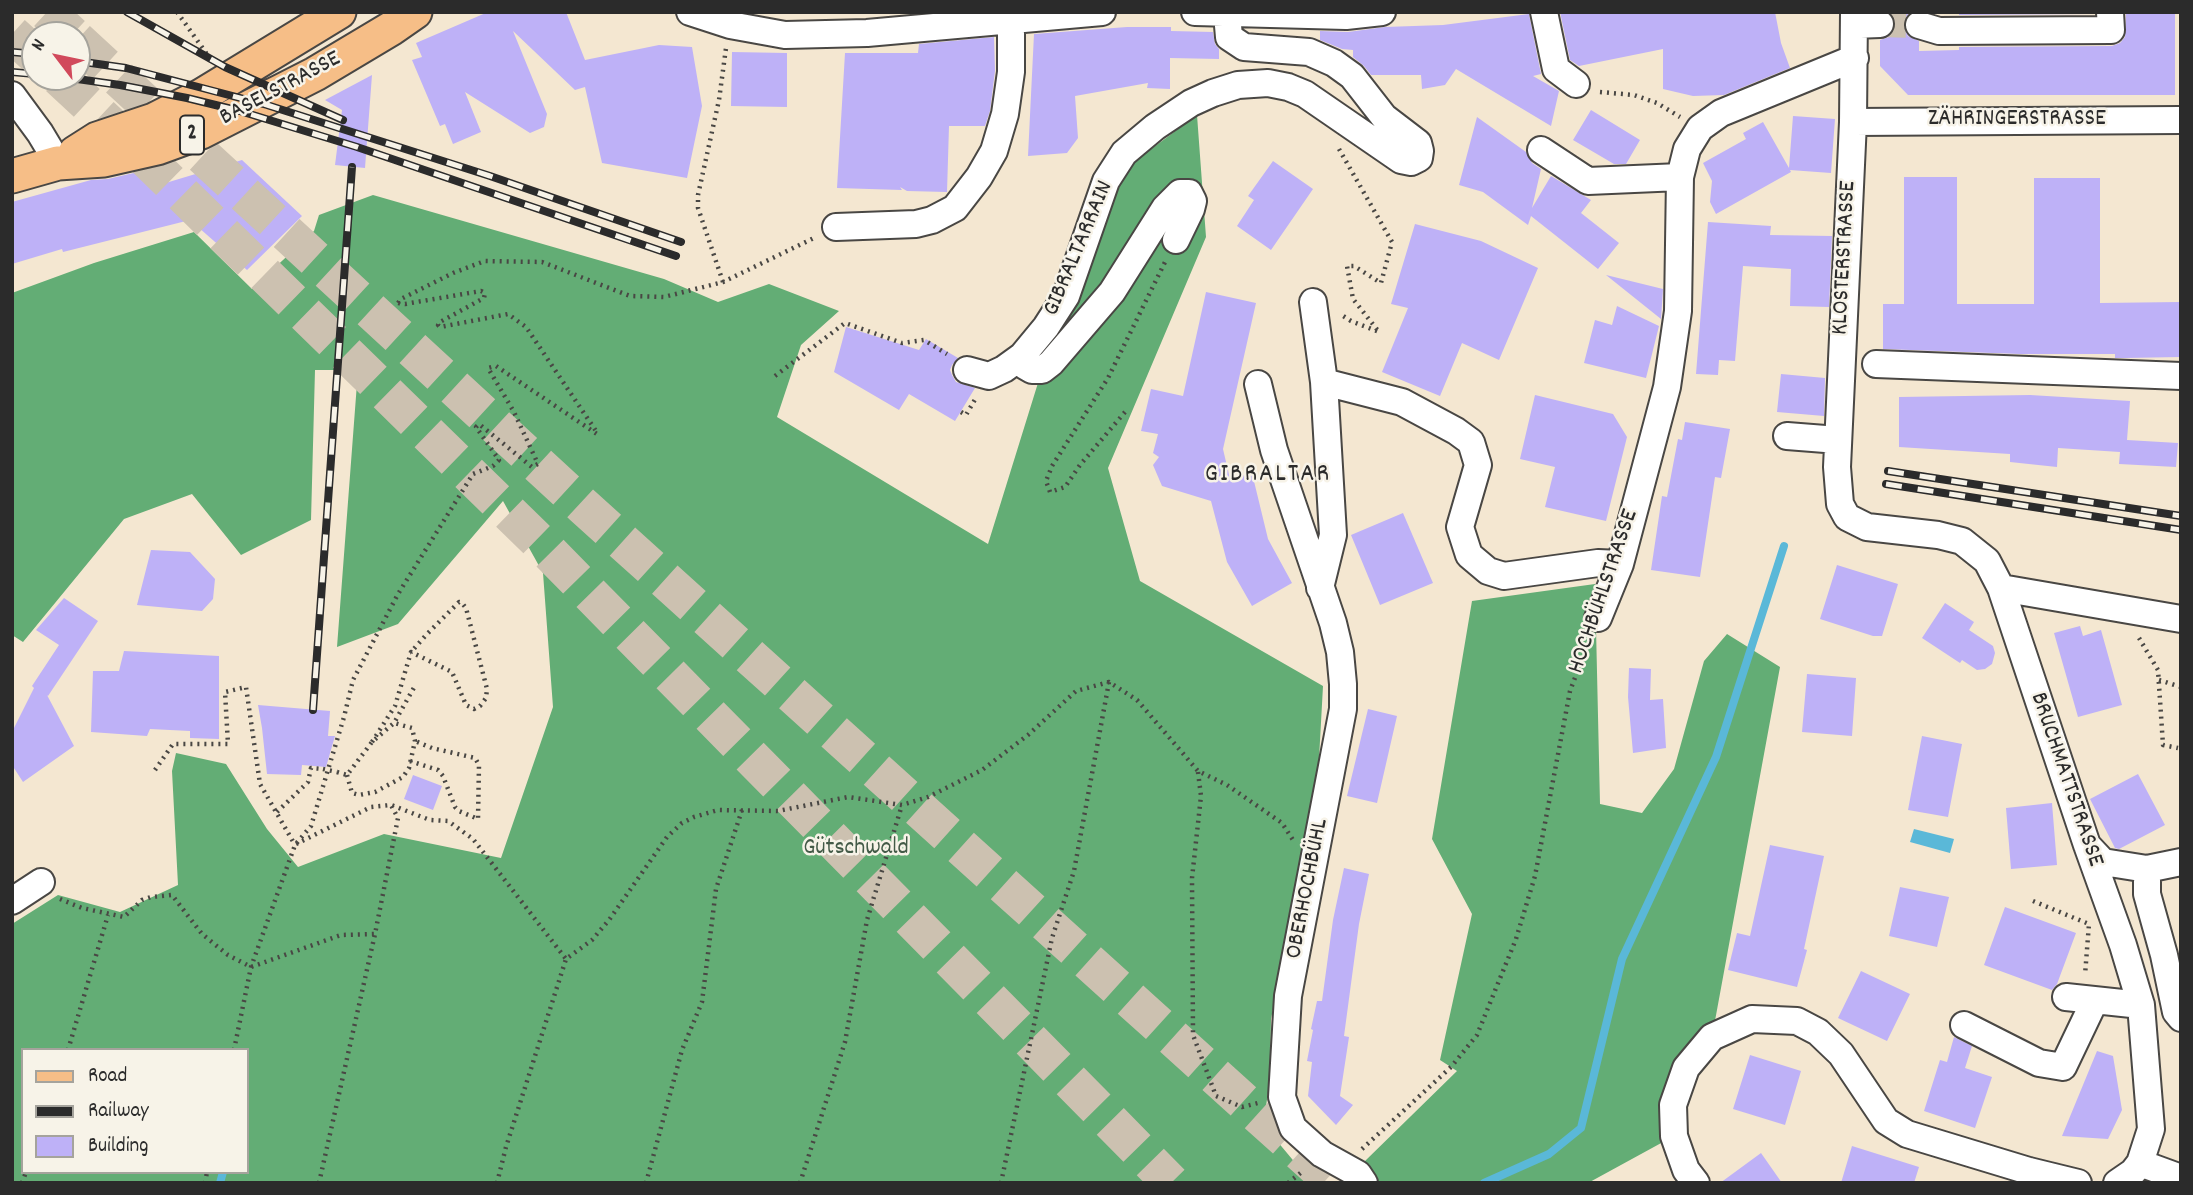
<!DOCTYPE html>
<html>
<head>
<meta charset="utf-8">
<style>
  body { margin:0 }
  #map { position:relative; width:2193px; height:1195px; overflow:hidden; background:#f4e7d1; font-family:Dekko,sans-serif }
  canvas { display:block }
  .frame { position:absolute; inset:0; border:14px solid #2b2b2b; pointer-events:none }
  .legend { position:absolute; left:21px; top:1048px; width:228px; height:126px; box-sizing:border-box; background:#f7f3e8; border:2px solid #a5a39c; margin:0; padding:9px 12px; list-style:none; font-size:21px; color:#2b2b2b }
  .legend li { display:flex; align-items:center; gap:14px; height:35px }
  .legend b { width:35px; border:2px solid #a5a39c }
  .north { position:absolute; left:21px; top:21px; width:70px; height:70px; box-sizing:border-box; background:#f7f3e8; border:2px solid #a5a39c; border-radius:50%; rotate:302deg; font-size:19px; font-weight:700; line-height:28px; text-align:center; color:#2b2b2b }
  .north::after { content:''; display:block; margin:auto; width:24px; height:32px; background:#d1495b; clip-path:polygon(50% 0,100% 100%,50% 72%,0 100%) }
</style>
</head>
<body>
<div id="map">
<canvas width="2193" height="1195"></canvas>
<div class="frame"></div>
<ul class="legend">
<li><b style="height:9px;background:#f6be87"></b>Road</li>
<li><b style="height:9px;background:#2b2b2b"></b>Railway</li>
<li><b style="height:19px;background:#beb1f7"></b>Building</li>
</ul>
<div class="north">N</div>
</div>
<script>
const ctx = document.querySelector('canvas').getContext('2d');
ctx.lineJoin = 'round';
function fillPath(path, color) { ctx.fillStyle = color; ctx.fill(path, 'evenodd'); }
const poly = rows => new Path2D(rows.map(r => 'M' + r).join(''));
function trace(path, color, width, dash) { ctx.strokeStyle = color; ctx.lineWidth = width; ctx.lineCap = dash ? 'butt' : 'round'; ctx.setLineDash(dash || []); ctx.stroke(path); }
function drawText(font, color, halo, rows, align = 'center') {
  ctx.font = font + ' Dekko,sans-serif'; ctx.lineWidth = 5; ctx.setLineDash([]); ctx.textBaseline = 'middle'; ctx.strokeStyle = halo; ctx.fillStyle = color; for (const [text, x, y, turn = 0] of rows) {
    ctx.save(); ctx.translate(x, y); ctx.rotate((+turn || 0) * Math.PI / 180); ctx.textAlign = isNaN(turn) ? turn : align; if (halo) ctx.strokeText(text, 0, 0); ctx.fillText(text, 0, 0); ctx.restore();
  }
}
fillPath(poly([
  [1197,115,1206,237,1108,468,1140,581,1323,686,1313,868,1294,905,1271,1019,1270,1079,1265,1113,1277,1141,1312,1183,12,1183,12,924,58,895,120,912,178,885,172,771,176,753,226,764,267,829,298,867,384,834,501,858,553,707,543,573,503,501,398,624,337,647,358,370,315,370,311,520,241,555,192,494,124,519,23,642,12,635,12,293,94,263,194,232,252,289,314,231,319,215,373,195,664,279,718,302,769,284,839,311,801,345,777,417,988,544,1042,370,1064,324,1127,167],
  [23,1050,247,1050,247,1172,23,1172],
  [1595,584,1600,804,1642,813,1674,769,1704,661,1727,634,1780,667,1712,1037,1686,1068,1674,1136,1588,1183,1357,1183,1365,1161,1457,1071,1440,1060,1472,914,1432,839,1472,601]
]), '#63ad75');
fillPath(poly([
  [1914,829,1954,839,1950,853,1910,842]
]), '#5ab8d8');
trace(poly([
  [220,1183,223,1172],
  [1484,1183,1549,1154,1581,1128,1622,959,1716,757,1784,546]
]), '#5ab8d8', 8);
fillPath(poly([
  [488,12,566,12,585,60,659,45,692,47,702,106,687,178,602,163,585,87,575,90,513,31,547,114,544,127,530,133,465,92,481,132,453,144,445,124,440,126,412,60,422,57,416,43],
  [1560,12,1775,12,1781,43,1790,68,1724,95,1693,96,1663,89,1663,49,1579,66,1570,60],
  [1890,12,1910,12,1904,20,1904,28,1908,36,1919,41,1919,51,1959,50,1959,47,2112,46,2120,43,2125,37,2126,12,2175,12,2175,95,1908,95,1880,66,1880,40,1889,37,1894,32,1896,24,1894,16],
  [1959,12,2094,12,2094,14,1959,15],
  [1529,14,1541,74,1533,76,1559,91,1551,126,1456,69,1445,85,1422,89,1421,75,1371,75,1364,66,1353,57,1353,50,1342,49,1320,40,1320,31,1348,32,1385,27,1443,25],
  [1127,27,1171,27,1171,31,1213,32,1215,44,1219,49,1219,59,1170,58,1170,89,1147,88,1148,83,1075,96,1078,138,1067,153,1028,156,1034,34],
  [994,37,995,71,990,111,985,126,949,126,947,192,907,191,900,187,902,190,837,188,845,53,918,53,919,44],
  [732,52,787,53,787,107,731,106],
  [372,75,365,168,335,165,342,110,325,100],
  [1591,110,1640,140,1626,164,1614,164,1573,140],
  [1793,116,1835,119,1831,173,1790,170,1791,172,1716,214,1710,202,1712,181,1703,163,1746,139,1743,133,1763,122,1789,168],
  [1477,117,1526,152,1532,163,1541,169,1532,208,1551,176,1591,200,1581,213,1619,243,1598,269,1531,216,1528,225,1483,192,1459,185],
  [242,160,302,216,247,270,190,220,63,252,62,249,12,264,12,202,91,180,108,179,155,168,159,185],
  [1273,161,1313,189,1271,250,1237,226,1254,200,1248,196],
  [1904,177,1957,177,1957,304,2034,304,2034,178,2100,178,2100,303,2180,302,2180,357,2125,358,2115,358,2115,354,2020,354,1883,349,1883,304,1904,304],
  [1708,222,1771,226,1770,235,1832,236,1829,307,1790,306,1791,269,1743,266,1735,361,1719,360,1718,375,1696,374],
  [1415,224,1481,241,1538,268,1499,360,1462,343,1440,396,1382,372,1408,308,1391,304],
  [1606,275,1663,289,1661,319],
  [1206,292,1256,303,1223,449,1230,479,1252,473,1268,539,1292,583,1252,606,1227,562,1211,501,1162,486,1153,465,1159,457,1153,453,1158,434,1141,431,1151,389,1183,396],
  [1617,306,1659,326,1646,378,1584,363,1595,320,1612,325],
  [846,327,919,350,926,339,958,358,952,365,950,370,952,375,956,382,975,388,955,421,909,394,899,410,834,372],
  [1781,374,1825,378,1824,416,1777,412],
  [1535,395,1613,414,1627,437,1606,521,1545,507,1555,467,1520,459],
  [2030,395,2130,401,2127,440,2178,443,2176,467,2119,464,2120,452,2058,448,2057,467,2010,462,2010,454,1899,447,1899,397],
  [1685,422,1730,429,1721,478,1715,477,1700,577,1651,570,1662,496,1667,497,1678,439,1682,440],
  [1403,513,1433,583,1380,605,1351,535],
  [151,550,190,552,215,579,213,599,202,611,137,605],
  [1837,565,1898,584,1882,636,1873,636,1820,619],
  [64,598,98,621,48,696,47,695,74,746,23,782,12,765,12,732,34,688,32,686,59,645,36,630],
  [1945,603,1974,622,1969,630,1993,646,1995,653,1992,664,1985,669,1977,670,1962,660,1960,663,1922,638],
  [2080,626,2083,636,2101,630,2122,705,2078,717,2054,633],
  [124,651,219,656,219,739,190,738,190,731,150,729,147,736,91,732,93,671,119,671],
  [1629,668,1651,669,1650,700,1663,699,1666,748,1633,753,1628,697],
  [1807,674,1856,678,1852,736,1802,732],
  [258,705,330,711,328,736,335,736,326,767,302,765,301,775,267,774,262,728],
  [1368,709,1397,716,1377,803,1347,796],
  [1922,736,1962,744,1948,817,1908,810],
  [2138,774,2165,825,2119,849,2115,848,2090,799],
  [413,775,442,786,433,810,404,799],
  [2052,803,2057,865,2011,869,2006,808],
  [1770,845,1824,856,1804,949,1807,950,1797,987,1728,970,1737,933,1750,936],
  [1344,868,1369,874,1359,924,1344,1036,1349,1037,1340,1096,1353,1105,1336,1125,1308,1096,1312,1062,1307,1061,1313,1030,1311,1029,1317,1001,1322,1001,1333,920],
  [1900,887,1949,897,1937,947,1889,936],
  [2005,907,2076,933,2057,984,2052,990,1984,965],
  [1861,971,1910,994,1887,1041,1838,1018],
  [1954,1037,1972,1046,1965,1068,1992,1077,1975,1128,1924,1111,1940,1060,1947,1062],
  [2097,1051,2113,1056,2122,1110,2108,1139,2062,1136],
  [1750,1055,1801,1071,1785,1125,1733,1109],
  [1852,1146,1919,1167,1914,1183,1841,1183],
  [1761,1153,1782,1183,1720,1183]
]), '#beb1f7');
trace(poly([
  [1880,24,1919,25]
]), '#ccc1b0', 26, [26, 13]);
trace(poly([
  [47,12,72,35],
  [12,34,35,55],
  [77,40,583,506,1334,1183],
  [59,77,133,146,538,541,1171,1183]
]), '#ccc1b0', 38, [38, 19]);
const minor = poly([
  [690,12,730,25,785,35,867,33,1102,12],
  [1195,12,1346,16,1382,12],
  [1544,12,1556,69,1576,84],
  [1854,12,1853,122,1837,467,1840,504,1847,517,1867,527,1938,535,1962,541,1987,561,2001,588,2087,845,2123,945,2141,1005,2151,1129,2140,1163,2133,1172,2117,1183],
  [1854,25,1880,24],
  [1919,25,1939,31,2111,30,2110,12],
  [12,95,40,133,58,163],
  [1853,122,2181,120],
  [1541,150,1588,181,1680,177],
  [836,227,916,224,932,220,955,208,979,177,994,151,1005,114,1011,72,1011,20],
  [1176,240,1191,209,1193,201,1189,193,1180,193,1165,208,1112,292,1051,363,1042,370,1032,370,1025,366,1022,356,1046,327,1066,296,1106,181,1124,153,1155,127,1191,103,1213,93,1238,85,1268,83,1288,87,1305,94,1401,160,1411,162,1419,158,1420,151,1418,143,1384,117,1352,76,1334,63,1309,52,1244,47,1229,37,1227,14],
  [1313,302,1324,382,1333,535,1320,588],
  [1876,364,2181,376],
  [967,370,989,376,1004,369,1022,356],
  [1324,382,1402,402,1456,431,1471,442,1478,465,1460,527,1469,555,1488,571,1504,576,1598,563,1620,564],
  [1258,384,1274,450,1333,623,1340,652,1343,684,1343,709,1288,996,1282,1097,1293,1128,1322,1154,1358,1174,1364,1183],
  [1787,436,1838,440],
  [2001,588,2181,619],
  [1598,618,1620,564,1667,387,1678,311,1680,177,1687,149,1700,128,1721,113,1855,58],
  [2087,845,2103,862,2147,869,2181,862],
  [2147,869,2147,894,2164,955,2176,1012,2181,1018],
  [12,901,41,882],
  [2066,997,2141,1005],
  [1964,1025,2039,1063,2063,1067,2095,1000],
  [2140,1163,2181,1178],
  [1696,1183,1686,1170,1674,1136,1673,1105,1686,1068,1712,1037,1752,1019,1797,1021,1818,1032,1841,1054,1886,1121,1907,1134,2029,1171,2078,1183]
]);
const major = poly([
  [75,153,97,139,154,120,201,96,339,12],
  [12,176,58,163,104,160,157,148,201,132,315,74,392,28,415,12]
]);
trace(minor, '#494744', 30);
trace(major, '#494744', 37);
trace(poly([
  [177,12,209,57],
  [1600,92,1634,95,1657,103,1680,117],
  [1339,149,1392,242,1381,283,1354,266,1347,266,1353,299,1379,332,1351,321,1340,314],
  [723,282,698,208,698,195,719,100,726,48],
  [398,303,401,299,453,273,485,261,542,262,630,296,664,297,723,282,816,237],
  [398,303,405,304,481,291,485,293,484,298,440,322,438,325,440,327,508,314,526,327,596,431],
  [775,376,845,323,902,343,924,340,947,354],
  [961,412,966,415,977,396],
  [1125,412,1080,465,1065,487,1050,492,1046,481,1052,466,1108,378,1166,260],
  [2139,638,2158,670,2163,745,2178,748],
  [2159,680,2181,687],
  [372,742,395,706,411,652,452,672,466,705,474,709,480,706,486,698,487,689,466,608,462,603,459,602,426,635,411,652],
  [410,761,438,770,443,776,455,807,459,811,478,819,479,765,475,758,432,748,415,741],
  [155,770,173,744,228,744,225,692,246,687,260,784,295,845],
  [337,772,347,775,372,742,394,723,416,684],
  [1198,772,1201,796,1192,878,1193,1035,1216,1096,1242,1107,1258,1103],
  [347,775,352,793,359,795,375,792,403,777,409,768,415,741,412,728,394,723],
  [277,812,308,782,311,768,323,769],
  [296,844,371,807,391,805,430,820,448,821,473,839,566,959],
  [60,899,82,908,124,917,142,900,151,897,172,895,202,934,228,955,251,967,341,935,375,934],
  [2033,901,2089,924,2085,975],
  [68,1050,108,915],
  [234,1050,251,967,295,845,311,826,344,717,353,680,398,594,473,474,493,466,499,460,476,427,479,424,532,467,538,464,514,412,488,368,496,366,597,434],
  [1362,1149,1451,1067,1477,1035,1516,939,1535,876,1570,691,1590,638],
  [22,1183,26,1172],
  [205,1183,207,1172],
  [319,1183,375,934,398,818,391,805],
  [497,1183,506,1147,566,959,592,940,609,920,667,837,682,823,694,817,718,810,778,811,848,797,902,805,928,797,982,770,1028,735,1076,691,1109,682,1137,700,1198,771,1227,785,1282,823,1293,840],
  [646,1183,682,1050,702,1002,716,889,742,810],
  [800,1183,845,1042,867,920,902,805],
  [1001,1183,1052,938,1074,871,1109,682],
  [1288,1183,1303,1171]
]), '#494744', 4.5, [2, 5]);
trace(minor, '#fff', 26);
trace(major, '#f6be87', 33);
const rail = poly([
  [127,12,225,67,343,120],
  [12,52,35,54],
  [77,61,126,68,267,105,490,176,681,242],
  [12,72,35,74],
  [63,77,120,85,187,98,240,111,357,147,676,256],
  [1888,471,2181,516],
  [1886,484,2181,530],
  [313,710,352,167]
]);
trace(rail, '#2b2b2b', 8);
trace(rail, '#f7f3e8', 5, [16]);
trace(poly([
  [323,769,337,772]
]), '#494744', 4.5, [2, 5]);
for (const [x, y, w] of [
  [192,135,24]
]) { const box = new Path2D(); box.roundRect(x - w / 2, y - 19.5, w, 39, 5); ctx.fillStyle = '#f7f3e8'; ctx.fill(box); trace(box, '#2b2b2b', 2); }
drawText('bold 23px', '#2b2b2b', null, [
  ["2",192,135]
]);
drawText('24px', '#2b2b2b', '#f7f3e8', [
  ["BASELSTRASSE",281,90,-28],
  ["ZÄHRINGERSTRASSE",2017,121],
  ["GIBRALTARRAIN",1080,249,-67],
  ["KLOSTERSTRASSE",1846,258,-87],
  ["HOCHBÜHLSTRASSE",1605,592,-71],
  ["BRUCHMATTSTRASSE",2065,780,71],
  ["OBERHOCHBÜHL",1309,889,-79]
]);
drawText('24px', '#435a47', '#f7f3e8', [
  ["Gütschwald",856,850]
]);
ctx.letterSpacing = '2px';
drawText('26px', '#2b2b2b', '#f7f3e8', [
  ["GIBRALTAR",1268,476]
]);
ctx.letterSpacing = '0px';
</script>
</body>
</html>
